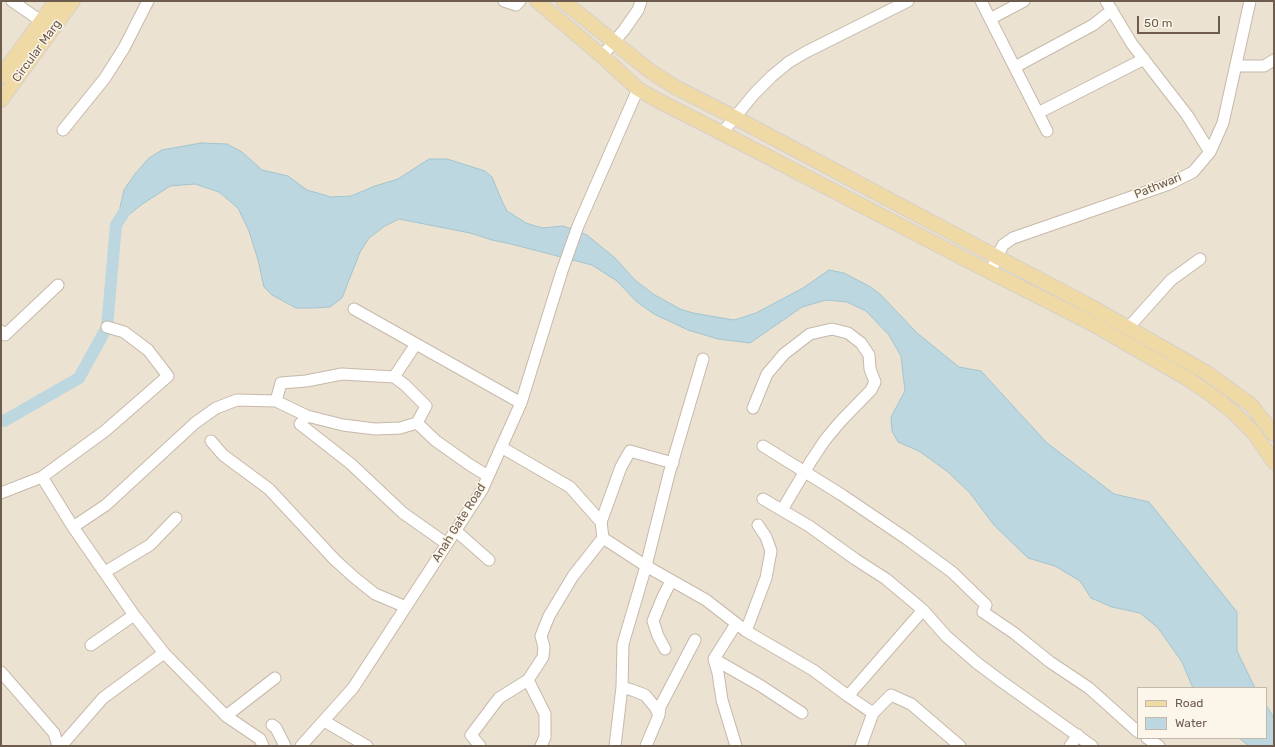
<!DOCTYPE html>
<html>
<head>
<meta charset="utf-8">
<style>
  body { margin:0 }
  #map { position:relative; width:1275px; height:747px; overflow:hidden; background:#f9f2e4; font-family:Rubik,sans-serif }
  canvas { display:block }
  .frame { position:absolute; inset:0; border:2px solid #6d5b4d; pointer-events:none }
  .legend { position:absolute; left:1137px; top:687px; width:130px; height:52px; box-sizing:border-box; background:#fcf6ea; border:1px solid #c3b8ab; margin:0; padding:5px 7px; list-style:none; font-size:12px; color:#6d5b4d }
  .legend li { display:flex; align-items:center; gap:8px; height:20px }
  .legend b { width:20px; border:1px solid #c3b8ab }
  .scale { position:absolute; left:1137px; top:16px; width:83px; height:18px; box-sizing:border-box; border:2px solid #6d5b4d; border-top:0; padding-left:5px; font-size:12px; line-height:14px; white-space:nowrap; color:#6d5b4d; -webkit-text-stroke:3px #fcf6ea; paint-order:stroke }
</style>
</head>
<body>
<div id="map">
<canvas width="1275" height="747"></canvas>
<div class="frame"></div>
<ul class="legend">
<li><b style="height:5px;background:#efd9a5"></b>Road</li>
<li><b style="height:11px;background:#bcd7df"></b>Water</li>
</ul>
<div class="scale">50 m</div>
</div>
<script>
const ctx = document.querySelector('canvas').getContext('2d');
ctx.lineJoin = 'round';
function fillPath(path, color) { ctx.fillStyle = color; ctx.fill(path, 'evenodd'); }
const poly = rows => new Path2D(rows.map(r => 'M' + r).join(''));
function trace(path, color, width, dash) { ctx.strokeStyle = color; ctx.lineWidth = width; ctx.lineCap = dash ? 'butt' : 'round'; ctx.setLineDash(dash || []); ctx.stroke(path); }
function drawText(font, color, halo, rows, align = 'center') {
  ctx.font = font + ' Rubik,sans-serif'; ctx.lineWidth = 3; ctx.setLineDash([]); ctx.textBaseline = 'middle'; ctx.strokeStyle = halo; ctx.fillStyle = color; for (const [text, x, y, turn = 0] of rows) {
    ctx.save(); ctx.translate(x, y); ctx.rotate((+turn || 0) * Math.PI / 180); ctx.textAlign = isNaN(turn) ? turn : align; if (halo) ctx.strokeText(text, 0, 0); ctx.fillText(text, 0, 0); ctx.restore();
  }
}
fillPath(poly([
  [1,1,1274,1,1274,746,1,746],
  [1138,688,1266,688,1266,738,1138,738]
]), '#ece2d2');
const water = poly([
  [201,143,227,144,242,152,262,170,288,176,307,190,331,197,351,196,375,186,398,179,429,159,447,159,485,171,492,177,502,201,507,211,526,223,542,228,563,226,587,235,615,258,635,280,653,294,680,309,693,313,734,320,756,313,803,288,829,270,844,273,869,286,880,294,917,333,959,367,981,371,1047,443,1114,494,1149,502,1237,612,1237,651,1255,688,1193,688,1182,662,1158,628,1140,613,1112,607,1091,598,1080,581,1055,566,1028,558,994,525,970,493,948,472,919,451,898,442,892,431,891,417,905,391,901,356,889,335,866,311,847,302,826,300,802,307,750,343,718,339,688,330,654,314,637,302,617,281,592,265,511,244,492,240,470,233,399,219,385,226,369,238,360,252,342,298,330,307,314,308,296,308,272,295,264,287,258,260,249,231,238,208,219,192,195,184,170,186,141,205,116,225,124,190,135,174,149,158,162,150,201,143],
  [1266,705,1274,718,1274,746,1249,746,1239,738,1266,738,1266,705]
]);
fillPath(water, '#bcd7df');
trace(water, '#a3c5cf', 1);
trace(poly([
  [1,420,4,421,79,378,107,327,116,225,125,211]
]), '#bcd7df', 12);
const minor = poly([
  [12,1,41,21],
  [504,1,516,5,520,1],
  [981,1,1047,131],
  [1106,1,1132,44,1187,115,1210,152],
  [990,19,1024,1],
  [602,56,624,30,638,10,641,1],
  [1236,66,1264,66,1274,60],
  [1015,67,1093,25,1112,10],
  [1038,113,1144,59],
  [63,130,105,78,124,48,148,1],
  [722,133,754,94,772,76,789,62,806,52,908,1],
  [990,272,1003,245,1013,238,1169,184,1193,172,1210,152,1223,123,1250,1],
  [354,309,521,403],
  [1128,328,1171,280,1200,259],
  [1,331,5,335,58,285],
  [276,401,281,383,306,381,342,374,394,377,416,344],
  [753,408,767,374,784,354,810,334,832,329,848,333,861,343,869,355,870,369,875,382,871,390,840,422,825,440,811,461,782,510],
  [307,416,300,424,351,464,403,513,447,544],
  [417,423,436,441,470,465,488,476],
  [211,441,223,455,269,489,335,560,355,578,375,594,406,607],
  [763,446,842,495,907,539,952,572,986,605,983,612,1014,633,1050,662,1089,688,1138,732],
  [501,447,570,487,601,522,603,538,646,566,706,600,746,631,813,670,848,696,873,713],
  [42,477,73,527,134,615,164,653,226,716,260,739,263,746],
  [1,493,42,477,105,431,168,376,148,350,124,332,107,327],
  [763,499,809,526,855,559,886,579,923,610,946,636,977,663,1001,681,1092,746],
  [601,522,621,467,630,451,673,463],
  [73,527,106,505,195,423,216,408,237,400,276,401,307,416,343,425,375,429,400,428,417,423,426,406,405,385,394,377],
  [455,530,489,560],
  [105,572,150,545,176,518],
  [746,631,766,578,771,551,766,537,758,525],
  [91,645,134,615],
  [665,649,658,636,653,621,662,599,671,581],
  [714,659,761,686,802,713],
  [1,672,54,733,58,746],
  [528,680,545,714,545,737,541,746],
  [622,687,632,690,645,695,655,707,659,715],
  [848,696,923,610],
  [226,716,275,678],
  [324,721,367,746],
  [272,725,276,728,285,746],
  [1147,738,1159,746],
  [61,746,103,698,164,653],
  [301,746,353,688,482,490,521,403,562,271,578,226,638,89],
  [480,746,471,735,499,698,528,680,543,657,544,647,541,636,549,616,573,576,603,538],
  [615,746,622,687,623,644,646,566,669,474,703,359],
  [646,746,659,715,660,707,695,640],
  [736,746,722,700,718,673,714,659,736,624],
  [861,746,873,713,891,695,911,704,960,746],
  [1070,746,1078,735]
]);
const major = poly([
  [537,1,602,56,638,89,657,100,722,133,990,272,1091,323,1188,379,1213,396,1234,413,1254,433,1274,462],
  [563,1,650,71,675,87,734,117,997,257,1092,307,1207,373,1251,405,1274,434],
  [1,76,56,1],
  [1,100,73,1]
]);
trace(minor, '#c6b9aa', 13);
trace(major, '#d6d1cd', 16);
trace(minor, '#fff', 11);
trace(major, '#efd9a5', 14);
drawText('12px', '#6d5b4d', '#fcf6ea', [
  ["Circular Marg",37,51,-54],
  ["Pathwari",1158,186,-22],
  ["Anah Gate Road",459,523,-58]
]);
</script>
</body>
</html>
